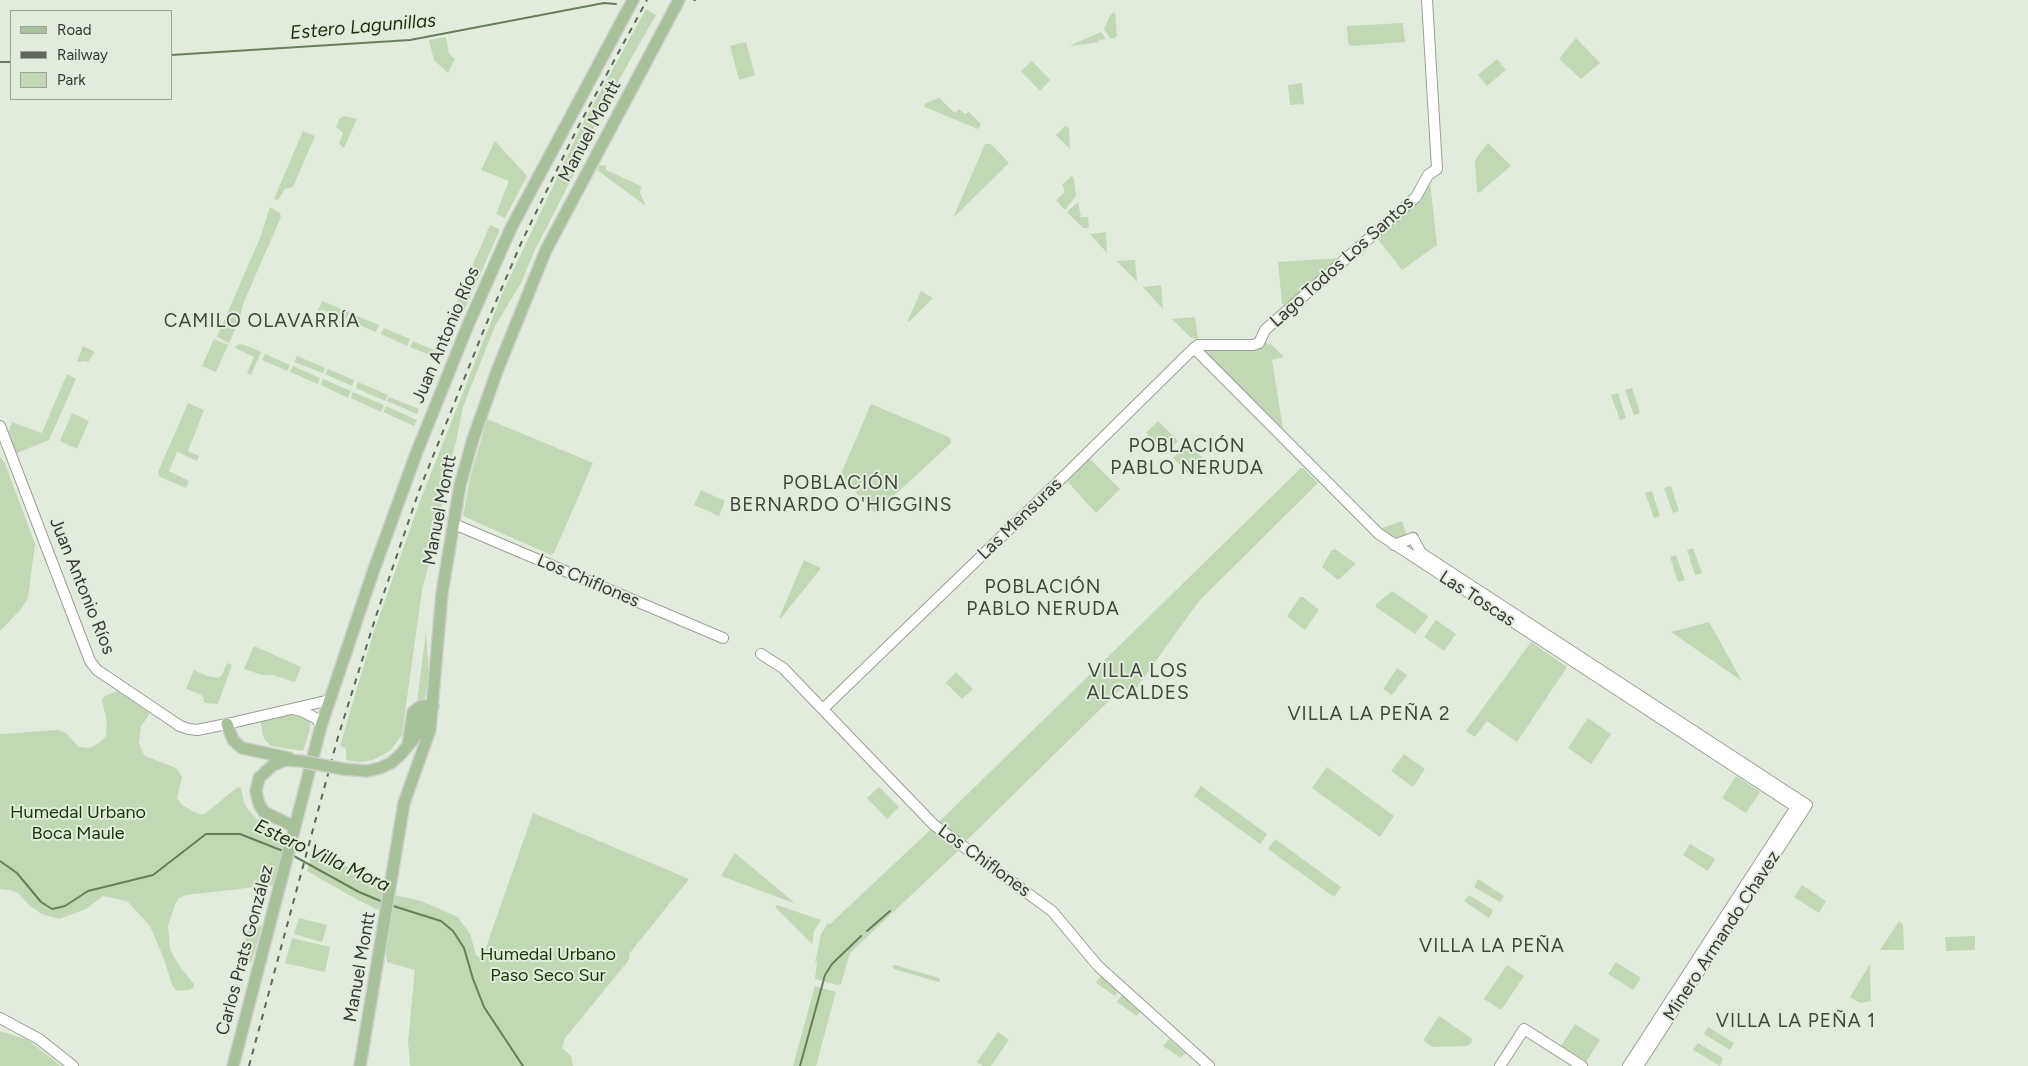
<!DOCTYPE html>
<html>
<head>
<meta charset="utf-8">
<style>
  body { margin:0 }
  #map { position:relative; width:2028px; height:1066px; overflow:hidden; background:#e2ecdd; font-family:Figtree,sans-serif }
  canvas { display:block }
  .legend { position:absolute; left:10px; top:10px; width:162px; height:90px; box-sizing:border-box; background:#e2ecdd; border:1px solid #9da499; margin:0; padding:6px 9px; list-style:none; font-size:15px; color:#353933 }
  .legend li { display:flex; align-items:center; gap:10px; height:25px }
  .legend b { width:25px; border:1px solid #9da499 }
</style>
</head>
<body>
<div id="map">
<canvas width="2028" height="1066"></canvas>
<ul class="legend">
<li><b style="height:6px;background:#a7c19a"></b>Road</li>
<li><b style="height:6px;background:#60665e"></b>Railway</li>
<li><b style="height:14px;background:#c0d8b4"></b>Park</li>
</ul>
</div>
<script>
const ctx = document.querySelector('canvas').getContext('2d');
ctx.lineJoin = 'round';
function fillPath(path, color) { ctx.fillStyle = color; ctx.fill(path, 'evenodd'); }
const poly = rows => new Path2D(rows.map(r => 'M' + r).join(''));
function trace(path, color, width, dash) { ctx.strokeStyle = color; ctx.lineWidth = width; ctx.lineCap = dash ? 'butt' : 'round'; ctx.setLineDash(dash || []); ctx.stroke(path); }
function drawText(font, color, halo, rows, align = 'center') {
  ctx.font = font + ' Figtree,sans-serif'; ctx.lineWidth = 4; ctx.setLineDash([]); ctx.textBaseline = 'middle'; ctx.strokeStyle = halo; ctx.fillStyle = color; for (const [text, x, y, turn = 0] of rows) {
    ctx.save(); ctx.translate(x, y); ctx.rotate((+turn || 0) * Math.PI / 180); ctx.textAlign = isNaN(turn) ? turn : align; if (halo) ctx.strokeText(text, 0, 0); ctx.fillText(text, 0, 0); ctx.restore();
  }
}
fillPath(poly([
  [646,9,656,15,612,92,580,155,574,174,534,252,521,283,495,326,463,407,456,442,447,473,438,531,422,590,402,735,391,750,373,760,359,762,346,760,346,749,340,746,373,634,420,501,502,294,582,125],
  [1115,12,1117,36,1113,39,1110,38,1104,29,1111,14],
  [1403,23,1405,42,1351,46,1348,43,1347,26],
  [1101,32,1106,39,1099,40,1099,42,1069,46],
  [446,37,449,54,455,59,448,73,434,60,429,40],
  [1576,38,1600,63,1581,79,1559,59],
  [746,42,755,75,739,80,730,46],
  [1497,59,1506,70,1487,86,1478,75],
  [1032,61,1050,80,1040,91,1021,71],
  [1302,83,1304,104,1290,105,1288,85],
  [939,98,955,113,959,109,965,114,969,112,981,124,978,129,925,107,924,104],
  [344,116,357,119,344,148,339,144,343,133,336,127,340,118],
  [1065,126,1069,128,1070,149,1056,135],
  [303,131,315,136,293,187,285,189,278,200,274,199],
  [495,141,527,176,505,218,496,214,509,181,481,170],
  [1488,143,1511,166,1479,193,1477,191,1475,160],
  [985,144,991,144,1009,163,953,218],
  [600,165,606,166,606,170,641,186,640,193,646,206,597,170],
  [1072,176,1074,179,1076,196,1066,209,1064,209,1056,200,1064,193,1064,188,1062,185],
  [1430,182,1437,245,1402,270,1377,238,1416,203],
  [1078,202,1081,217,1088,217,1089,228,1083,228,1067,212],
  [270,207,280,213,281,217,243,304,240,318,229,343,217,337,260,238],
  [490,225,499,229,499,232,460,320,451,315],
  [1106,232,1107,253,1090,234],
  [1341,258,1287,306,1282,304,1278,262],
  [1135,260,1137,282,1117,261],
  [1161,285,1163,309,1143,287],
  [921,291,933,298,910,321,907,322],
  [322,301,349,312,346,319,322,310,318,311],
  [352,314,379,325,376,332,349,321],
  [1195,317,1198,339,1191,338,1172,319],
  [384,328,410,339,407,346,381,334],
  [214,339,228,345,216,372,202,366],
  [413,341,441,353,439,359,410,347],
  [1263,341,1270,345,1270,343,1284,357,1272,360,1283,429,1199,349],
  [242,344,261,352,251,375,247,373,254,357,235,348,237,345],
  [83,346,95,352,88,362,84,361,77,362],
  [265,354,290,365,287,371,262,360],
  [297,356,325,368,323,373,294,362],
  [293,366,320,378,318,384,290,372],
  [328,369,354,380,352,386,325,374],
  [67,374,76,379,49,440,17,453,14,450,8,433,12,422,42,433],
  [323,379,351,391,348,398,321,385],
  [358,382,388,395,385,401,356,388],
  [1632,388,1640,413,1634,415,1625,390],
  [353,392,384,405,381,412,351,398],
  [1618,393,1626,418,1620,420,1611,395],
  [389,397,419,409,417,414,387,401],
  [188,403,204,410,188,451,199,456,197,461,177,452,169,471,189,481,186,488,160,477,158,472],
  [871,404,949,437,951,440,951,443,875,513,840,476],
  [386,406,417,420,414,426,383,412],
  [72,413,89,421,77,449,60,441],
  [487,419,593,463,554,553,551,555,463,516,470,478],
  [1158,421,1178,441,1166,453,1146,433],
  [1186,445,1190,445,1206,461,1206,464,1193,476,1191,476,1173,458],
  [0,457,5,463,35,544,28,598,21,609,0,631],
  [1089,458,1120,489,1096,513,1067,481],
  [1301,468,1303,468,1318,483,1199,601,1132,694,1123,687,965,842,958,851,850,953,841,984,837,985,815,979,817,961,815,963,821,934,828,923,830,924,943,818],
  [1671,486,1679,511,1673,513,1664,488],
  [701,490,725,501,719,516,694,505],
  [1652,491,1660,516,1654,518,1645,493],
  [1402,521,1407,536,1396,541,1380,529],
  [1693,548,1702,573,1695,575,1687,550],
  [1335,549,1356,564,1338,580,1322,567,1331,551],
  [1676,555,1685,580,1678,582,1670,557],
  [804,560,821,568,781,618,779,618],
  [1392,591,1427,615,1428,617,1415,634,1376,607,1376,604],
  [1300,597,1303,597,1318,609,1318,611,1305,630,1287,616],
  [1436,620,1456,634,1444,651,1424,637],
  [1709,622,1742,681,1671,632],
  [426,632,429,675,424,702,417,703],
  [1531,642,1567,667,1517,742,1487,721,1475,737,1466,731],
  [254,646,301,667,295,682,272,675,262,675,244,669],
  [227,663,232,665,218,704,204,703,204,698,200,694,186,689,194,670,207,676,218,678,222,675],
  [1397,668,1407,675,1392,695,1383,689],
  [956,672,973,689,962,699,946,683],
  [117,691,148,712,149,715,141,726,139,743,142,751,145,756,176,768,179,772,182,777,177,798,182,805,194,812,203,815,238,787,241,788,244,803,249,811,283,844,285,848,273,885,186,895,179,898,175,904,168,926,170,949,180,967,194,984,194,987,189,990,177,991,172,985,164,959,150,926,127,901,103,896,86,909,59,919,42,914,30,906,18,893,11,890,0,889,0,734,58,730,66,733,79,747,90,748,99,743,106,736,107,723,102,700,105,696],
  [288,715,299,715,310,720,310,729,303,751,271,746,264,739,260,720],
  [1588,718,1611,734,1591,764,1568,748],
  [1404,754,1425,769,1413,787,1391,771],
  [1327,767,1394,816,1380,837,1312,788],
  [1736,776,1760,792,1746,813,1722,798],
  [1201,786,1267,834,1260,844,1194,796],
  [879,787,899,807,887,819,867,798],
  [533,813,689,879,629,954,629,960,565,1038,562,1048,571,1056,573,1066,410,1066,408,1041,415,970,387,962,385,947,389,911,376,909,358,900,307,871,314,847,395,895,421,901,458,917,470,934,476,955,482,959],
  [1275,839,1341,887,1334,897,1268,849],
  [1690,844,1715,859,1708,871,1683,855],
  [735,853,796,904,721,876],
  [1478,879,1504,896,1500,902,1474,887],
  [1802,885,1826,901,1819,913,1794,897],
  [1469,895,1493,910,1489,918,1464,901],
  [777,905,821,920,814,931,812,944,775,907],
  [299,918,327,925,322,942,294,934],
  [1899,921,1903,925,1904,950,1880,950],
  [262,925,251,964,241,953,248,931],
  [1975,936,1975,950,1946,951,1945,937],
  [292,938,330,947,325,972,285,963],
  [1616,962,1641,978,1633,990,1608,974],
  [1870,964,1871,1001,1860,1003,1850,997],
  [895,965,939,978,940,981,939,982,894,969,892,966],
  [1507,965,1524,976,1501,1010,1484,999],
  [1101,976,1118,991,1115,996,1096,983],
  [815,986,836,992,816,1066,793,1066],
  [1121,996,1124,996,1138,1009,1140,1012,1137,1016,1117,1002],
  [1439,1016,1471,1038,1472,1041,1470,1044,1467,1046,1433,1047,1425,1042,1424,1039],
  [1575,1024,1600,1040,1586,1062,1561,1046],
  [1708,1027,1734,1043,1730,1050,1704,1034],
  [0,1031,28,1040,61,1066,0,1066],
  [998,1032,1009,1040,991,1066,983,1066,977,1062],
  [1169,1039,1185,1053,1181,1058,1163,1046],
  [1698,1043,1723,1058,1720,1066,1693,1050]
]), '#c0d8b4');
trace(poly([
  [694,0,695,0],
  [171,55,410,40,604,3,616,4],
  [0,62,11,62],
  [292,855,359,892,383,902],
  [0,861,17,873,41,902,52,909,65,906,88,891,153,875,206,834,240,834,283,851],
  [390,905,441,921,453,931,464,948,473,979,484,1007,523,1066],
  [867,931,890,911],
  [800,1066,825,975,832,964,861,936]
]), '#677f5a', 2);
const secondary = poly([
  [1194,348,1379,534,1796,807,1628,1066],
  [0,426,90,661,97,670,180,726,189,729,197,730,227,724,330,700],
  [454,524,723,638],
  [1394,545,1413,538,1421,553,1807,805,1638,1066],
  [761,654,783,668,934,825,1052,911,1098,966,1209,1066],
  [293,709,302,711,317,719,321,726],
  [823,709,1059,481,1194,348,1198,345,1253,345,1259,343,1265,330,1416,197,1428,175,1437,169,1427,0],
  [0,1018,39,1039,73,1066],
  [1500,1066,1524,1029,1582,1066]
]);
const primary = poly([
  [227,724,233,740,242,748,289,758],
  [408,744,413,712,421,706,433,706],
  [343,769,367,771,380,768,391,763,401,754,416,736,425,715,433,706],
  [295,827,264,812,259,804,256,791,259,778,273,765,286,760,300,761],
  [233,1066,321,726,373,572,416,454,468,325,511,228,633,0],
  [360,1066,404,803,430,730,442,593,460,485,473,439,497,371,546,250,679,0]
]);
trace(secondary, '#98a193', 12);
trace(primary, '#cfcfce', 14);
trace(secondary, '#fff', 10);
trace(primary, '#a7c19a', 11);
trace(poly([
  [249,1066,338,737,376,616,419,491,485,327,522,241,577,129,647,0]
]), '#60665e', 2, [6, 6]);
const primaryBridge = poly([
  [300,761,343,769]
]);
trace(primaryBridge, '#cfcfce', 14, []);
trace(primaryBridge, '#a7c19a', 11);
drawText('18px', '#353933', '#e2ecdd', [
  ["Manuel Montt",590,131,-62],
  ["Lago Todos Los Santos",1342,262,-42],
  ["Juan Antonio Ríos",446,335,-67],
  ["Manuel Montt",440,510,-79],
  ["Las Mensuras",1020,519,-44],
  ["Los Chiflones",588,581,23],
  ["Juan Antonio Ríos",82,586,68],
  ["Las Toscas",1477,599,33],
  ["Los Chiflones",984,861,36],
  ["Minero Armando Chavez",1722,936,-57],
  ["Carlos Prats González",245,950,-75],
  ["Manuel Montt",360,967,-80]
]);
drawText('18px', '#173600', '#e2ecdd', [
  ["Humedal Urbano",78,813],
  ["Boca Maule",78,834],
  ["Humedal Urbano",548,955],
  ["Paso Seco Sur",548,976]
]);
drawText('italic 19px', '#1a300b', '#e2ecdd', [
  ["Estero Lagunillas",363,27,-5],
  ["Estero Villa Mora",322,856,25]
]);
ctx.letterSpacing = '1px';
drawText('19px', '#40483c', '#e2ecdd', [
  ["CAMILO OLAVARRÍA",262,321],
  ["POBLACIÓN",1187,446],
  ["PABLO NERUDA",1187,468],
  ["POBLACIÓN",841,483],
  ["BERNARDO O'HIGGINS",841,505],
  ["POBLACIÓN",1043,587],
  ["PABLO NERUDA",1043,609],
  ["VILLA LOS",1138,671],
  ["ALCALDES",1138,693],
  ["VILLA LA PEÑA 2",1369,714],
  ["VILLA LA PEÑA",1492,946],
  ["VILLA LA PEÑA 1",1796,1021]
]);
ctx.letterSpacing = '0px';
</script>
</body>
</html>
